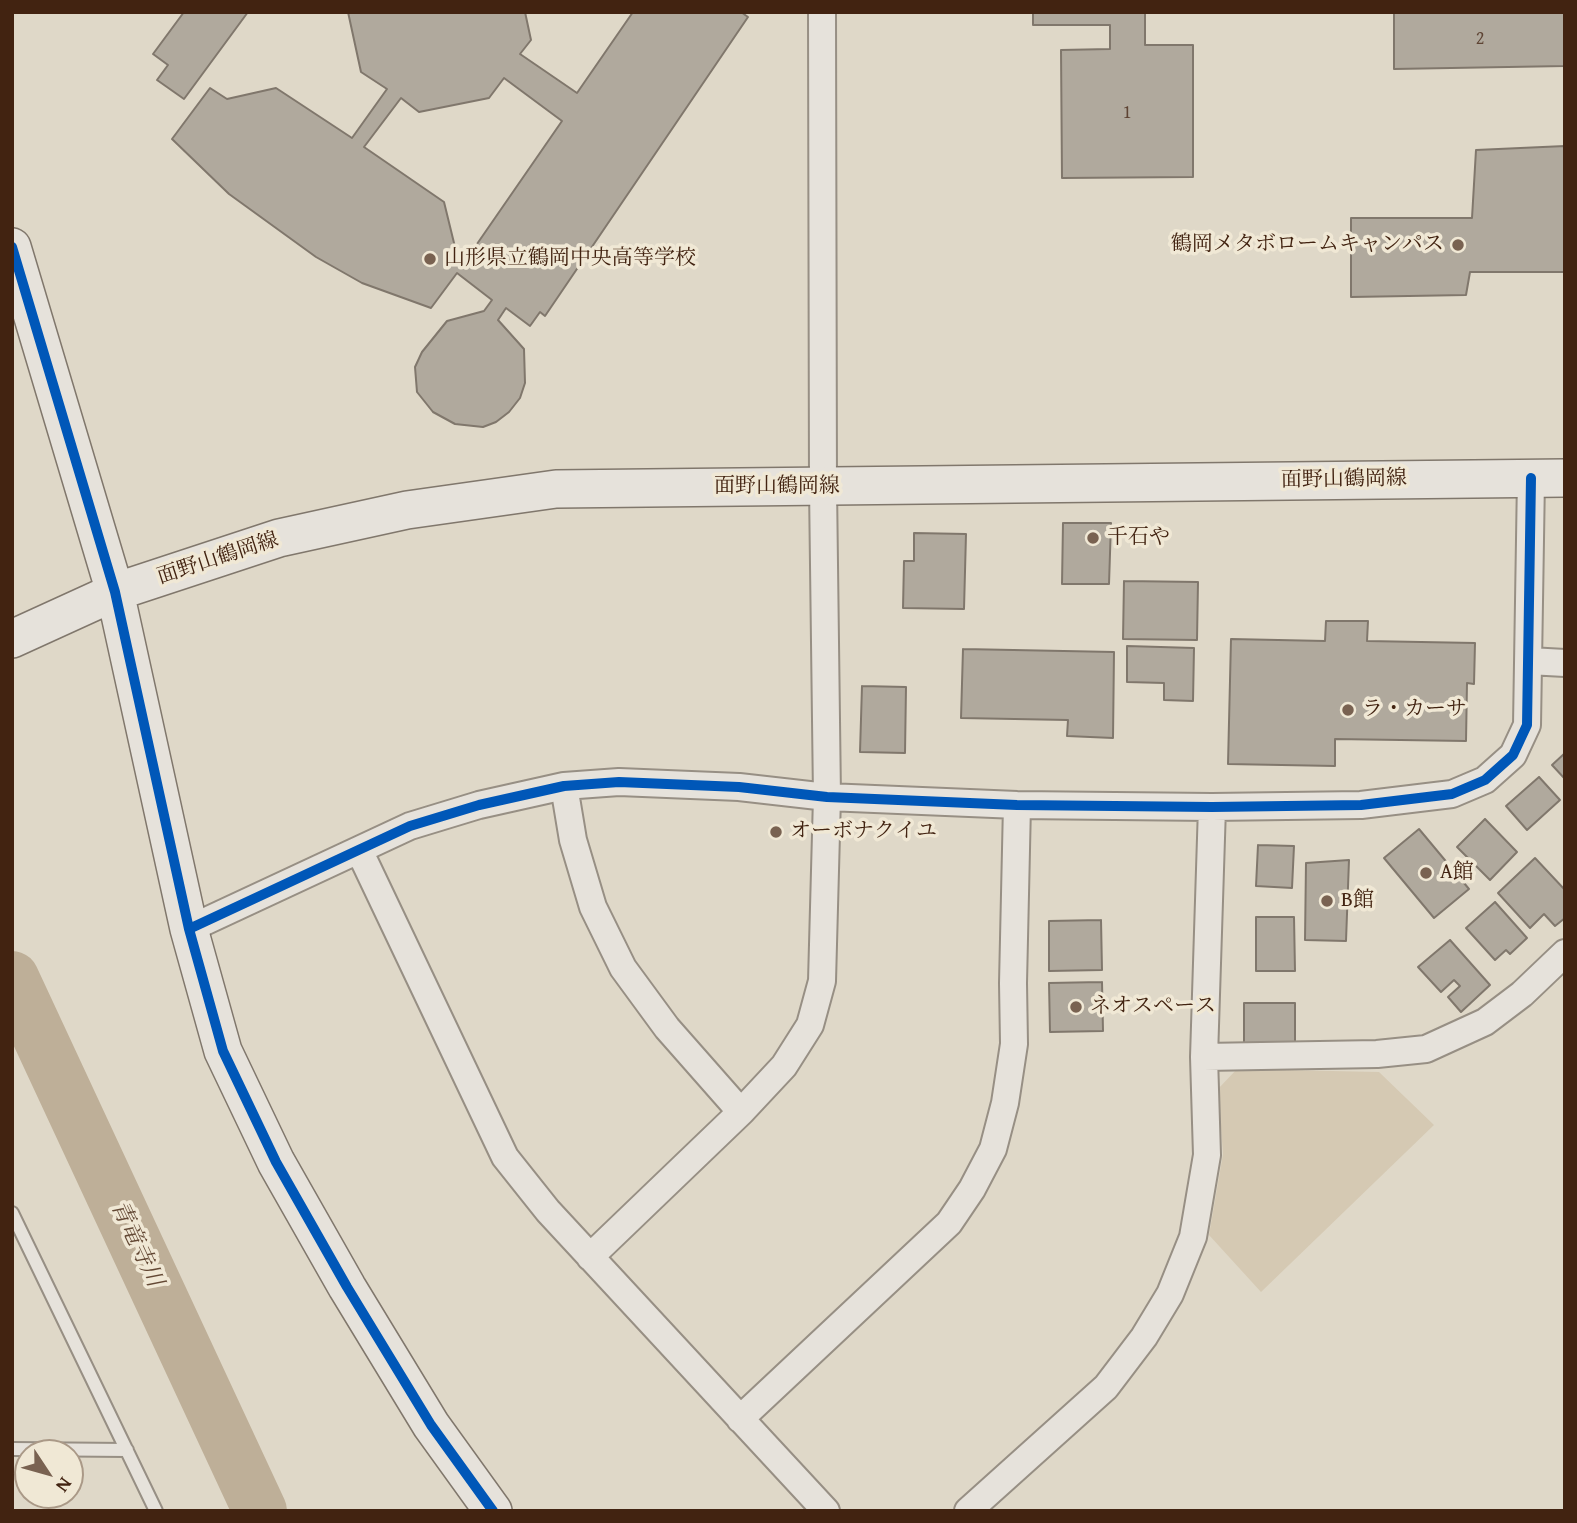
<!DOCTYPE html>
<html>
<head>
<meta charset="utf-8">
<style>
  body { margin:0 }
  #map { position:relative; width:1577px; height:1523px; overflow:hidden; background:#dfd8c8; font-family:"Gentium Book Plus",serif }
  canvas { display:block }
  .frame { position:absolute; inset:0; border:14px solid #422311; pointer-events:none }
  .north { position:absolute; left:14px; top:1439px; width:70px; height:70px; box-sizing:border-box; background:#f0e8d5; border:2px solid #aa9987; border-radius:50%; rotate:126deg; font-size:19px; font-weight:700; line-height:28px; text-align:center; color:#422311 }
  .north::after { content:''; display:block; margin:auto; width:24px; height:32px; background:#796251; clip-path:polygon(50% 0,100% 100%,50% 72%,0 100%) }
</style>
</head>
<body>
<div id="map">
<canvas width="1577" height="1523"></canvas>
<div class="frame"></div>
<div class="north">N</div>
</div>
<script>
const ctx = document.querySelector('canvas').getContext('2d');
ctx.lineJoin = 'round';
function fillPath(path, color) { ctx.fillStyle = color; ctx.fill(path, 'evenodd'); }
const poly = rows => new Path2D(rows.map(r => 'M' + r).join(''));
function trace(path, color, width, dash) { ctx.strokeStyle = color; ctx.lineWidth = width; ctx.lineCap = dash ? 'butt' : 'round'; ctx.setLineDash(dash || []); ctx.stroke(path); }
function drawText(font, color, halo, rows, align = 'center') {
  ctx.font = font + ' "Gentium Book Plus","Noto Serif JP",serif'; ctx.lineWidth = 7; ctx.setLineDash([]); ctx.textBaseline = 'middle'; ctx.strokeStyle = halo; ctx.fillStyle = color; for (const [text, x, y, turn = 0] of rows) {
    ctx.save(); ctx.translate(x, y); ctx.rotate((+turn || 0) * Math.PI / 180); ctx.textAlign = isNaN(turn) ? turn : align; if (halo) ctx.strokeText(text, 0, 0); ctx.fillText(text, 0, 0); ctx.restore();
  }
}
fillPath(poly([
  [1237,1069,1379,1072,1434,1125,1261,1292,1209,1235,1223,1154,1218,1089]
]), '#d5c9b3');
trace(poly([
  [12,978,260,1511]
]), '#beaf98', 54);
const building = poly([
  [184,12,248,12,184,99,157,80,168,65,153,54,184,12],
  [348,12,525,12,531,40,520,54,577,93,633,12,741,12,748,17,545,316,540,312,530,326,506,308,498,320,524,349,525,383,520,398,509,412,496,422,483,427,455,424,433,412,417,392,415,367,422,352,447,321,484,311,492,300,457,273,431,308,362,283,316,257,229,194,172,139,210,88,227,99,276,88,352,138,387,89,361,72,348,12],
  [504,78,562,121,468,257,455,247,444,202,364,147,401,98,419,112,489,98,504,78],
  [1033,12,1145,12,1145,45,1193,45,1193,177,1062,178,1061,50,1110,49,1110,25,1033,25,1033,12],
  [1394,12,1565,12,1565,66,1394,69,1394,12],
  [1565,146,1565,272,1470,272,1466,295,1351,297,1351,218,1472,218,1476,150,1565,146],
  [1063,523,1111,523,1109,584,1062,584,1063,523],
  [914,533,966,534,964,609,903,608,904,561,914,561,914,533],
  [1124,581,1198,582,1197,640,1123,639,1124,581],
  [1326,621,1368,621,1367,641,1475,643,1474,684,1467,683,1466,741,1335,739,1335,766,1228,764,1231,639,1325,641,1326,621],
  [1127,646,1194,648,1193,701,1164,700,1164,683,1127,682,1127,646],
  [963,649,1114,652,1113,738,1067,736,1068,720,961,718,963,649],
  [862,686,906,687,905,753,860,752,862,686],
  [1565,753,1565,779,1552,765,1565,753],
  [1539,777,1560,800,1527,830,1506,806,1539,777],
  [1485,819,1517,852,1490,880,1457,847,1485,819],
  [1419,829,1469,889,1434,918,1384,858,1419,829],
  [1258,845,1294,846,1292,888,1256,886,1258,845],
  [1535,858,1565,890,1565,918,1555,926,1544,914,1530,928,1498,893,1535,858],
  [1349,860,1346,941,1305,940,1306,863,1349,860],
  [1495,902,1527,938,1510,954,1506,950,1495,960,1466,928,1495,902],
  [1256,917,1294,917,1295,971,1256,971,1256,917],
  [1101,920,1102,970,1049,971,1049,921,1101,920],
  [1450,940,1490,985,1461,1012,1448,997,1460,986,1454,980,1441,992,1418,967,1450,940],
  [1102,982,1103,1031,1050,1032,1049,983,1102,982],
  [1244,1003,1295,1003,1295,1043,1244,1043,1244,1003]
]);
fillPath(building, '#b0a99d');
trace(building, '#80776c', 2);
const lane = poly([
  [12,1213,156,1511],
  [12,1449,127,1450]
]);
const street = poly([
  [1529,661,1565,663],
  [564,786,573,840,593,907,623,968,667,1028,741,1112],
  [359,850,505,1157,548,1211,826,1511],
  [189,929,410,826,479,805,564,786,619,782,739,787,827,797,1017,805,1212,807,1361,805,1452,794,1485,780,1513,755,1527,725,1531,478],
  [1204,1057,1377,1054,1426,1049,1485,1022,1522,994,1565,953],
  [590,1257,741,1112,784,1066,810,1025,822,981,827,797,823,487,822,12],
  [740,1419,949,1223,972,1189,993,1149,1005,1103,1014,1044,1013,983,1017,805],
  [968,1511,1106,1387,1144,1337,1170,1294,1193,1237,1207,1155,1204,1057,1212,807]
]);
const secondary = poly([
  [12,247,115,592,189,929,223,1051,276,1162,347,1287,431,1425,493,1511],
  [12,639,115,592,279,538,407,510,556,489,1565,478]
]);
trace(lane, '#978f84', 16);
trace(street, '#978f84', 30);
trace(secondary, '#80776c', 40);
trace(lane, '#e6e2db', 12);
trace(street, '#e6e2db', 26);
trace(secondary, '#e6e2db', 37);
trace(poly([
  [12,247,115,592,189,929,223,1051,276,1162,347,1287,431,1425,493,1511],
  [189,929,410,826,479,805,564,786,619,782,739,787,827,797,1017,805,1212,807,1361,805,1452,794,1485,780,1513,755,1527,725,1531,478]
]), '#0057b8', 10);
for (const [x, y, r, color] of [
  [1458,245,7,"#796251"],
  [430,259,7,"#796251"],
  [1093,538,7,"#796251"],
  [1348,710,7,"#796251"],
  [776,832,7,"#796251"],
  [1426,873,7,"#796251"],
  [1327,901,7,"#796251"],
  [1076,1007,7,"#796251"]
]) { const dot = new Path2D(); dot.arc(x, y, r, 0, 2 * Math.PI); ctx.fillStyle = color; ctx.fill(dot); trace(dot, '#f0e8d5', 2.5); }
drawText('18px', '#5e4434', null, [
  ["2",1480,39],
  ["1",1127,113]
]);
drawText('21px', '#422311', '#f0e8d5', [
  ["鶴岡メタボロームキャンパス",1444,245,"right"],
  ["山形県立鶴岡中央高等学校",444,259],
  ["千石や",1107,538],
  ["ラ・カーサ",1362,710],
  ["オーボナクイユ",790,832],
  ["A館",1440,873],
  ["B館",1341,901],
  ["ネオスペース",1090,1007]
], 'left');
drawText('21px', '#422311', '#f0e8d5', [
  ["面野山鶴岡線",1344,480,-1],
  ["面野山鶴岡線",777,487],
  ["面野山鶴岡線",218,559,-18]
]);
drawText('italic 23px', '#634834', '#f0e8d5', [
  ["青竜寺川",136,1244,65]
]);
</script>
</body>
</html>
